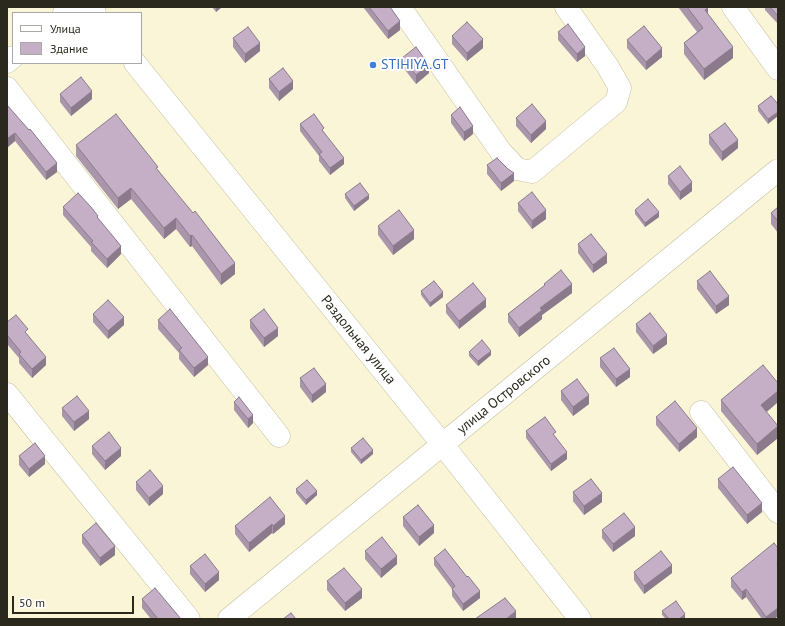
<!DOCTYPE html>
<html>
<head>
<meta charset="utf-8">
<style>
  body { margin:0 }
  #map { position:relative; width:785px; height:626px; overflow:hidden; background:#fbf5d7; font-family:"PT Sans",sans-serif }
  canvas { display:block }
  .frame { position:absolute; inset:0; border:8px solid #2b291d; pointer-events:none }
  .legend { position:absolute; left:12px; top:12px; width:130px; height:52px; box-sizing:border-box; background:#fff; border:1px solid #aaa9a5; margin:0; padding:5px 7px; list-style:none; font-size:12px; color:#2b291d }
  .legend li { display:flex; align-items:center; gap:8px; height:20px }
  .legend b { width:20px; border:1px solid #aaa9a5 }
  .scale { position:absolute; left:12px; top:596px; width:122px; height:18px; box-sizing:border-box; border:2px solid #2b291d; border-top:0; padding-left:5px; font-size:12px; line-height:14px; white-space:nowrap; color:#2b291d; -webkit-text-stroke:3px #fff; paint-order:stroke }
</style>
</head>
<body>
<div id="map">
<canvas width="785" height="626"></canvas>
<div class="frame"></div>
<ul class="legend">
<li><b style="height:5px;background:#fff"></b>Улица</li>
<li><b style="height:11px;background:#c5afc6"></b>Здание</li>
</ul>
<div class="scale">50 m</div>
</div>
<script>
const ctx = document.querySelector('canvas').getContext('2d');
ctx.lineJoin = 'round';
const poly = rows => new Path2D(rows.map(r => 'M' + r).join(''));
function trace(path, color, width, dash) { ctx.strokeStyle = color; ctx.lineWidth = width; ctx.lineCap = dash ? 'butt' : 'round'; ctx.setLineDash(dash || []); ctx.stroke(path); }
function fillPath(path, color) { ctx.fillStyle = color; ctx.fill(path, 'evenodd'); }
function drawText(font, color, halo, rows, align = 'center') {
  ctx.font = font + ' "PT Sans",sans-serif'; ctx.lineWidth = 4; ctx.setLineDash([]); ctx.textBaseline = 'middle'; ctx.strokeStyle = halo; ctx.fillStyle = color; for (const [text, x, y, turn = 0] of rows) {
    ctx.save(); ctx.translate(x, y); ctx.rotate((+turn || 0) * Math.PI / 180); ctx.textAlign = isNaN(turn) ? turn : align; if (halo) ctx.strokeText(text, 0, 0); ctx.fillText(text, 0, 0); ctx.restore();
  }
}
const minor = poly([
  [90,7,95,13],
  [400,7,501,152,517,169,532,172,616,102,620,88,608,67,566,7],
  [733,7,778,69],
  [135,63,443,445,580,619],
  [7,88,279,436],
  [7,394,189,619],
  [701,412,778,512],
  [229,619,778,170]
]);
const major = poly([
  [64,13,71,7],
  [7,62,13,57]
]);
trace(minor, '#c2bd9f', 23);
trace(major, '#c2bd9f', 23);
trace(minor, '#fff', 22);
trace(major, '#fff', 22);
fillPath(poly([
  [212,7,222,7,216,12],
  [363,7,390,7,400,30,388,39],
  [678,7,708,7,708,15,733,58,704,80,684,54,684,43,697,32],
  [765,7,778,7,778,24,765,10],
  [558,32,585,56,577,62,558,40],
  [452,36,483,48,467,61,452,44],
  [233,38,260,51,245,63,233,47],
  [627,40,662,57,646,70,627,48],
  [402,58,429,73,416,84,402,66],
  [269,79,293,89,279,101,269,88],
  [60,94,92,99,71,116,60,102],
  [771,96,768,124,758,111,758,106],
  [7,105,57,172,46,180,15,141,8,147,7,145],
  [451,115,473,134,464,141,451,123],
  [516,118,546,129,531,143,516,126],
  [300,124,324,132,344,164,330,175,319,161,319,156,300,131],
  [709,135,738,148,722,161,709,144],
  [76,145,158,170,235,274,221,285,192,246,190,247,176,229,164,239,131,199,118,209,76,156],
  [487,165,514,181,501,191,487,174],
  [668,176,692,191,680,200,668,184],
  [345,194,369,199,354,211,345,198],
  [518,203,546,219,532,229,518,211],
  [63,207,98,219,121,254,107,268,91,251,91,247,63,215],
  [778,207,778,233,771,224,771,213],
  [635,210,659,217,645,227,635,214],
  [378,226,414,239,393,255,378,235],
  [578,244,607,263,593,273,578,253],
  [697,281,729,305,716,314,697,289],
  [544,284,572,293,542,315,542,319,519,337,508,322,508,314,544,286],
  [421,291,443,297,430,307,421,295],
  [446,305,486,307,459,329,446,313],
  [93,314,124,325,108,339,93,322],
  [158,320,208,365,194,377,179,359,179,353,158,329],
  [250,320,278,336,264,347,250,328],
  [7,322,28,335,46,365,32,378,19,363,19,358,7,344],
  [636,324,667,344,653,354,636,332],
  [469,352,491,355,478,366,469,356],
  [600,358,630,377,616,387,600,367],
  [300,378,326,392,312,403,300,387],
  [778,383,778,402,766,412,778,438,757,455,721,411,721,400],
  [561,391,589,404,573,416,561,400],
  [234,402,253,423,248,428,234,410],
  [62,408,89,419,74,431,62,416],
  [656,417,697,437,679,452,656,425],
  [526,431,556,437,567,459,551,471,526,438],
  [92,446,121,456,105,470,92,454],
  [351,448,373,454,361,464,351,452],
  [19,456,45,464,29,477,19,465],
  [718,479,762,512,747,524,718,488],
  [136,482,163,494,149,506,136,490],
  [296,489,317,495,306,505,296,493],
  [573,492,602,502,584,515,573,501],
  [403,517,434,533,419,546,403,526],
  [285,524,273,534,272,533,249,552,235,534,235,526],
  [602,530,635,536,613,552,602,538],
  [82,535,115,555,100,566,82,543],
  [778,548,778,616,774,619,762,619,746,597,742,600,731,587,731,578],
  [365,551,397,564,381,578,365,559],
  [434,558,480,598,463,611,452,596,452,589,434,565],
  [190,566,219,580,205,592,190,574],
  [634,572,672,573,644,594,634,580],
  [327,581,362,598,345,611,327,590],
  [142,599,181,619,151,619,142,608],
  [662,611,685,618,684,619,666,619,662,615]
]), '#a996aa');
fillPath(poly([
  [216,7,222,7,216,12],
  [708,8,708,19,705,10],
  [400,21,400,30,388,39,388,31],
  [483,39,483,48,467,61,467,53],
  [260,43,260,51,245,63,245,54],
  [585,47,585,56,577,62,577,54],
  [733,47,733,58,704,80,704,69],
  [662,48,662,57,646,70,646,62],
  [429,65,429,73,416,84,416,75],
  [293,81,293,89,279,101,279,92],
  [92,91,92,99,71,116,71,108],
  [778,112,778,116,768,124,768,119],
  [546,121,546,129,531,143,531,135],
  [473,126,473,134,464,141,464,132],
  [15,133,15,141,8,147,8,138],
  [738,140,738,148,722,161,722,152],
  [344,158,344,164,330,175,330,168],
  [57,163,57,172,46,180,46,172],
  [514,173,514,181,501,191,501,183],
  [692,182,692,191,680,200,680,192],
  [131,188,131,199,118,209,118,198],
  [369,195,369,199,354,211,354,206],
  [546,210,546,219,532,229,532,221],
  [659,212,659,217,645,227,645,223],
  [176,218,176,229,164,239,164,228],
  [414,230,414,239,393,255,393,246],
  [192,235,192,246,190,247,190,236],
  [121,246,121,254,107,268,107,259],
  [607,254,607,263,593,273,593,265],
  [235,263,235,274,221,285,221,274],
  [572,284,572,293,542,315,542,319,519,337,519,328,540,308],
  [8,286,8,294,7,295,7,287],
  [443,292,443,297,430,307,430,303],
  [729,296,729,305,716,314,716,306],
  [486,299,486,307,459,329,459,321],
  [124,317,124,325,108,339,108,331],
  [278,328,278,336,264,347,264,338],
  [667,335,667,344,653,354,653,346],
  [491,351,491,355,478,366,478,361],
  [46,357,46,365,32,378,32,369],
  [208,357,208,365,194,377,194,368],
  [630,369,630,377,616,387,616,379],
  [326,384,326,392,312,403,312,395],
  [778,391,778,402,761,417,761,405],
  [589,395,589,404,573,416,573,407],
  [89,411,89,419,74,431,74,422],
  [253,415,253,423,248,428,248,419],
  [778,426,778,438,757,455,757,444],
  [697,428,697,437,679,452,679,444],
  [121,448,121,456,105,470,105,461],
  [373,450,373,454,361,464,361,460],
  [567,452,567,459,551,471,551,464],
  [45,456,45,464,29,477,29,469],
  [163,486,163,494,149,506,149,498],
  [317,491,317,495,306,505,306,500],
  [602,493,602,502,584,515,584,506],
  [762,503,762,512,747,524,747,515],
  [285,516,285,524,273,534,273,526],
  [272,524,272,533,249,552,249,543],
  [434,525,434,533,419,546,419,537],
  [635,527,635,536,613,552,613,544],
  [115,546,115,555,100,566,100,558],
  [397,556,397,564,381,578,381,569],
  [672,565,672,573,644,594,644,586],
  [219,572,219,580,205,592,205,584],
  [362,589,362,598,345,611,345,603],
  [746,589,746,597,742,600,742,592],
  [480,591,480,598,463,611,463,604],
  [778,608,778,616,774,619,766,619,766,617],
  [516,611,516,619,506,619],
  [685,614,685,618,684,619,679,619]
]), '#8a7a8b');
const building = poly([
  [369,7,390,7,400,21,388,31,369,7],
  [687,7,708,7,708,8,705,10,733,47,704,69,684,43,703,28,687,7],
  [770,7,778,7,778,16,770,7],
  [467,22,483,39,467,53,452,36,467,22],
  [568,24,585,47,577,54,558,32,568,24],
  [644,26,662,48,646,62,627,40,644,26],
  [248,27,260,43,245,54,233,38,248,27],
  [416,47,429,65,416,75,402,58,416,47],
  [283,68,293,81,279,92,269,79,283,68],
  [81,77,92,91,71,108,60,94,81,77],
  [771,96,778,104,778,112,768,119,758,106,771,96],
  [532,104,546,121,531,135,516,118,532,104],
  [7,105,29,130,30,129,57,163,46,172,15,133,8,138,7,137,7,105],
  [460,107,473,126,464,132,451,115,460,107],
  [116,114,158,167,156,168,193,213,195,211,235,263,221,274,192,235,190,236,176,218,164,228,131,188,118,198,76,145,116,114],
  [314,114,324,128,322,130,344,158,330,168,319,154,322,152,300,124,314,114],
  [725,123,738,140,722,152,709,135,725,123],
  [497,158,508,169,514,173,501,183,487,165,497,158],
  [680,166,692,182,680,192,668,176,680,166],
  [360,183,369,195,354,206,345,194,360,183],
  [532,192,546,210,532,221,518,203,532,192],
  [78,193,91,207,98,216,97,217,121,246,107,259,91,242,93,241,63,207,78,193],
  [648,199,659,212,645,223,635,210,648,199],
  [778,207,778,221,771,213,778,207],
  [399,210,414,230,393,246,378,226,399,210],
  [591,234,607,254,593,265,578,244,591,234],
  [561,270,572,284,540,308,542,310,519,328,508,314,545,285,544,284,561,270],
  [710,271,729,296,716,306,697,281,710,271],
  [434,281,443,292,430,303,421,291,434,281],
  [473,283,486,299,459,321,446,305,473,283],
  [108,300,124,317,108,331,93,314,108,300],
  [170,309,208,357,194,368,179,350,182,348,158,320,170,309],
  [264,309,278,328,264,338,250,320,264,309],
  [650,313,667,335,653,346,636,324,650,313],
  [16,315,28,329,25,332,46,357,32,369,19,354,21,352,7,335,7,322,16,315],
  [482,340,491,351,478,361,469,352,482,340],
  [614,348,630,369,616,379,600,358,614,348],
  [763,365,778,383,778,391,761,405,778,426,757,444,721,400,763,365],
  [314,368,326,384,312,395,300,378,314,368],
  [577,379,589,395,573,407,561,391,577,379],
  [77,396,89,411,74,422,62,408,77,396],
  [239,397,253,415,248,419,234,402,239,397],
  [675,401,697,428,679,444,656,417,675,401],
  [545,417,556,432,553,434,567,452,551,464,526,431,545,417],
  [109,432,121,448,105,461,92,446,109,432],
  [363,438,373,450,361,460,351,448,363,438],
  [35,443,45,456,29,469,19,456,35,443],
  [733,467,762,503,747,515,718,479,733,467],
  [150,470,163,486,149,498,136,482,150,470],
  [591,479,602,493,584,506,573,492,591,479],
  [307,480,317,491,306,500,296,489,307,480],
  [270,497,285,516,273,526,272,524,249,543,235,526,270,497],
  [418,505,434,525,419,537,403,517,418,505],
  [624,513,635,527,613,544,602,530,624,513],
  [96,523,115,546,100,558,82,535,96,523],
  [382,537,397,556,381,569,365,551,382,537],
  [774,543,778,548,778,562,777,563,778,565,778,608,766,617,746,589,742,592,731,578,774,543],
  [445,549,467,577,468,576,480,591,463,604,452,589,455,586,434,558,445,549],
  [661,551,672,565,644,586,634,572,661,551],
  [205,554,219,572,205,584,190,566,205,554],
  [344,568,362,589,345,603,327,581,344,568],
  [155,588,181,619,158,619,142,599,155,588],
  [505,598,516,611,506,619,475,619,505,598],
  [676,601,685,614,679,619,669,619,662,611,676,601],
  [291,613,296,619,283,619,291,613]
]);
fillPath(building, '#c5afc6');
trace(building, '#8a7a8b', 1);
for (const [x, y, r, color] of [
  [373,65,4,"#3f7fe0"]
]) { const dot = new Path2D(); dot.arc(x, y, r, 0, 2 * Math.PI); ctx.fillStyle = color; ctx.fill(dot); trace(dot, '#fff', 1.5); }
drawText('14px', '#366cbe', '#fff', [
  ["STIHIYA.GT",381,65]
], 'left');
drawText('14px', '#2b291d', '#fff', [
  ["Раздольная улица",358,340,51],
  ["улица Островского",504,395,-39]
]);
</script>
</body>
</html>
